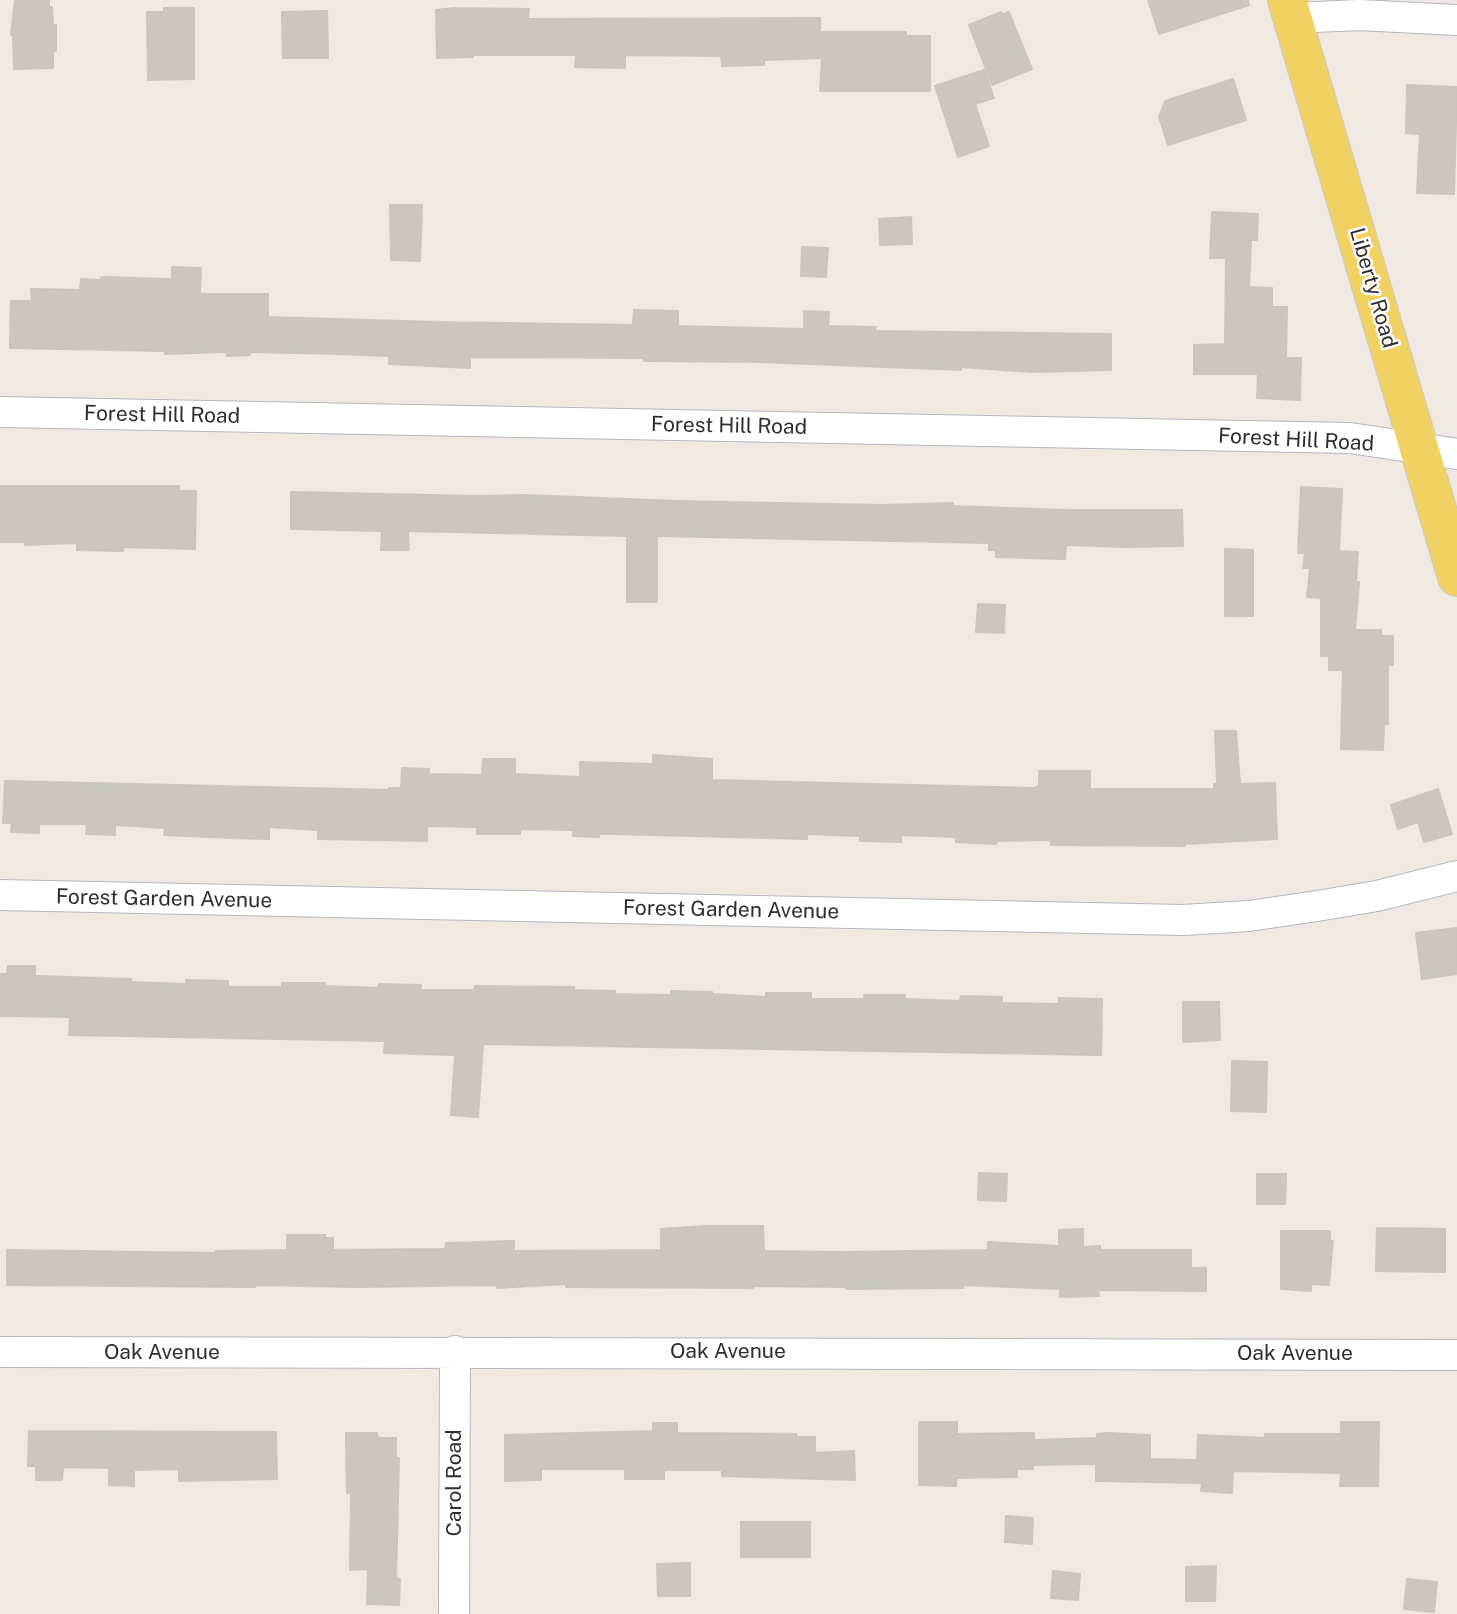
<!DOCTYPE html>
<html>
<head>
<meta charset="utf-8">
<style>
  body { margin:0 }
  canvas { display:block; background:#efe9e1 }
</style>
</head>
<body>
<canvas width="1457" height="1614"></canvas>
<script>
const ctx = document.querySelector('canvas').getContext('2d');
ctx.lineJoin = 'round';
function fillPath(path, color) { ctx.fillStyle = color; ctx.fill(path, 'evenodd'); }
const poly = rows => new Path2D(rows.map(r => 'M' + r).join(''));
function trace(path, color, width, dash) { ctx.strokeStyle = color; ctx.lineWidth = width; ctx.lineCap = dash ? 'butt' : 'round'; ctx.setLineDash(dash || []); ctx.stroke(path); }
function drawText(font, color, halo, rows, align = 'center') {
  ctx.font = font + ' "Public Sans",sans-serif'; ctx.lineWidth = 5; ctx.setLineDash([]); ctx.textBaseline = 'middle'; ctx.strokeStyle = halo; ctx.fillStyle = color; for (const [text, x, y, turn = 0] of rows) {
    ctx.save(); ctx.translate(x, y); ctx.rotate((+turn || 0) * Math.PI / 180); ctx.textAlign = isNaN(turn) ? turn : align; if (halo) ctx.strokeText(text, 0, 0); ctx.fillText(text, 0, 0); ctx.restore();
  }
}
const building = poly([
  [15,0,49,0,49,7,52,7,53,25,56,25,56,51,53,51,53,68,14,69,13,34,11,35,15,0],
  [1148,0,1248,0,1249,5,1159,34,1148,0],
  [164,8,194,8,194,79,148,80,147,12,164,12,164,8],
  [454,8,529,9,528,19,820,18,820,32,906,32,906,36,930,36,930,91,820,91,822,58,764,60,764,65,722,66,721,56,625,55,625,68,575,67,576,55,473,55,473,57,437,58,436,10,454,8],
  [327,11,328,58,283,58,282,12,327,11],
  [1001,12,1002,15,1009,12,1032,69,992,85,969,25,1001,12],
  [984,70,994,98,975,104,989,146,958,157,935,86,984,70],
  [1233,79,1246,120,1168,145,1159,117,1165,101,1233,79],
  [1407,85,1457,87,1454,194,1417,193,1420,134,1406,133,1407,85],
  [390,205,422,205,420,261,391,260,390,205],
  [1212,212,1258,214,1257,240,1251,240,1249,287,1272,288,1272,307,1287,307,1286,358,1301,358,1300,400,1257,398,1258,374,1194,374,1194,345,1225,344,1226,258,1210,258,1212,212],
  [911,217,912,244,880,245,879,219,911,217],
  [802,247,828,248,826,277,801,276,802,247],
  [172,267,201,268,200,294,268,294,268,317,436,322,633,325,634,310,678,311,678,326,804,329,804,311,829,312,828,326,876,327,875,331,1111,334,1111,370,1031,372,961,367,961,370,760,362,644,361,644,358,470,357,470,368,389,364,389,356,339,354,250,352,250,355,227,356,226,352,165,354,165,351,10,348,11,301,32,301,31,289,80,290,81,279,102,280,101,277,172,279,172,267],
  [0,486,179,486,179,491,196,491,195,549,123,547,123,551,77,550,77,543,25,545,25,542,0,542,0,486],
  [1301,487,1342,489,1339,551,1358,552,1356,582,1359,582,1355,630,1381,630,1381,636,1393,636,1393,665,1388,665,1388,724,1384,724,1383,750,1341,749,1343,670,1329,670,1329,656,1321,656,1321,598,1307,597,1310,568,1303,568,1305,553,1298,553,1301,487],
  [291,492,478,496,525,495,677,501,882,505,953,503,953,506,1066,510,1182,510,1183,546,1122,547,1066,545,1065,559,996,557,996,550,989,550,989,543,657,536,657,602,627,602,627,536,408,531,409,550,381,550,382,531,291,529,291,492],
  [1225,549,1253,550,1253,616,1225,616,1225,549],
  [978,604,1005,605,1004,633,976,632,978,604],
  [1215,731,1236,731,1240,784,1275,783,1277,839,1185,844,1185,846,1051,845,1051,840,997,841,996,844,956,842,956,837,901,835,901,842,860,841,860,836,807,834,807,839,614,834,599,834,599,837,573,836,573,830,520,829,520,834,477,834,477,827,427,826,427,841,318,839,318,830,269,827,269,839,231,838,164,835,165,828,115,825,115,835,86,834,87,824,39,824,39,833,11,832,12,823,3,823,5,781,389,790,389,788,401,788,402,768,429,769,429,774,482,775,483,759,515,759,515,774,580,777,580,762,653,764,653,755,712,759,712,780,1034,788,1039,786,1039,771,1090,771,1090,789,1214,789,1214,784,1217,784,1215,731],
  [1438,789,1452,834,1424,842,1418,822,1398,829,1391,805,1438,789],
  [1457,928,1457,974,1422,979,1416,933,1457,928],
  [8,966,35,966,35,976,39,976,131,979,131,982,186,984,186,980,228,981,228,987,282,987,282,983,325,983,325,986,378,988,379,984,421,985,421,990,475,990,475,986,574,987,574,990,615,991,615,994,671,995,671,991,712,992,712,994,766,997,766,993,811,993,811,999,864,999,864,995,905,995,905,999,960,1001,961,996,1002,997,1002,1003,1059,1004,1059,998,1102,999,1101,1055,483,1044,478,1117,451,1115,455,1055,384,1053,385,1041,69,1035,70,1017,0,1016,0,974,7,974,8,966],
  [1183,1002,1219,1002,1220,1040,1183,1042,1183,1002],
  [1232,1061,1267,1062,1266,1112,1231,1111,1232,1061],
  [979,1173,1007,1174,1006,1201,978,1200,979,1173],
  [1257,1174,1286,1174,1285,1204,1257,1204,1257,1174],
  [706,1226,763,1226,764,1251,844,1252,988,1250,988,1242,1059,1246,1059,1230,1083,1229,1083,1247,1100,1246,1100,1250,1191,1250,1191,1268,1206,1268,1206,1291,1101,1290,1098,1291,1099,1296,1060,1297,1060,1289,963,1285,963,1288,846,1289,846,1287,753,1286,753,1288,566,1287,566,1284,497,1288,497,1285,357,1287,255,1285,255,1287,7,1285,7,1250,216,1253,216,1251,287,1250,287,1235,325,1235,325,1238,333,1238,333,1250,445,1249,446,1243,514,1241,514,1251,661,1250,661,1229,706,1226],
  [1377,1228,1445,1229,1445,1272,1376,1271,1377,1228],
  [1281,1231,1330,1231,1330,1241,1333,1241,1329,1285,1311,1284,1311,1291,1281,1289,1281,1231],
  [919,1422,957,1422,957,1434,1034,1433,1034,1440,1097,1438,1097,1434,1109,1433,1150,1435,1150,1459,1197,1460,1198,1435,1265,1438,1265,1434,1341,1434,1341,1422,1379,1422,1378,1486,1340,1486,1341,1473,1233,1471,1232,1493,1201,1491,1202,1483,1096,1481,1096,1464,1033,1465,1033,1469,1017,1469,1017,1477,956,1478,956,1486,919,1485,919,1422],
  [653,1423,677,1423,677,1433,796,1434,796,1437,815,1437,815,1453,854,1451,855,1480,722,1476,722,1470,664,1470,664,1479,625,1479,625,1469,541,1469,541,1480,505,1481,505,1435,653,1431,653,1423],
  [29,1431,276,1432,277,1479,179,1481,179,1469,134,1470,134,1486,109,1485,109,1468,63,1467,62,1480,36,1480,36,1466,28,1466,29,1431],
  [346,1433,377,1433,378,1438,396,1438,396,1458,399,1458,396,1578,400,1579,399,1605,367,1604,368,1569,350,1570,351,1493,347,1493,346,1433],
  [1006,1516,1033,1518,1032,1544,1005,1542,1006,1516],
  [741,1522,810,1522,810,1557,741,1557,741,1522],
  [690,1563,690,1596,658,1596,657,1564,690,1563],
  [1216,1566,1215,1601,1186,1601,1186,1567,1216,1566],
  [1053,1571,1080,1574,1078,1600,1051,1598,1053,1571],
  [1407,1579,1437,1582,1434,1612,1404,1609,1407,1579]
]);
fillPath(building, '#cbc7bf');
trace(building, '#cbc5ba', 2);
const minor = poly([
  [1293,18,1359,15,1457,20],
  [0,412,1350,438,1457,454],
  [0,895,1183,920,1249,916,1317,906,1377,896,1457,876],
  [0,1352,1457,1355],
  [454,1614,455,1351]
]);
const primary = poly([
  [1287,0,1457,577]
]);
trace(minor, '#b4b7c1', 32);
trace(primary, '#c9c9c9', 40);
trace(minor, '#fff', 30);
trace(primary, '#f2d163', 38);
drawText('21px', '#2e2e2e', '#fff', [
  ["Liberty Road",1373,288,74],
  ["Forest Hill Road",162,415,1],
  ["Forest Hill Road",729,426,1],
  ["Forest Hill Road",1296,440,3],
  ["Forest Garden Avenue",164,899,1],
  ["Forest Garden Avenue",731,910,1],
  ["Oak Avenue",728,1352],
  ["Oak Avenue",162,1353],
  ["Oak Avenue",1295,1354],
  ["Carol Road",455,1483,-90]
]);
</script>
</body>
</html>
